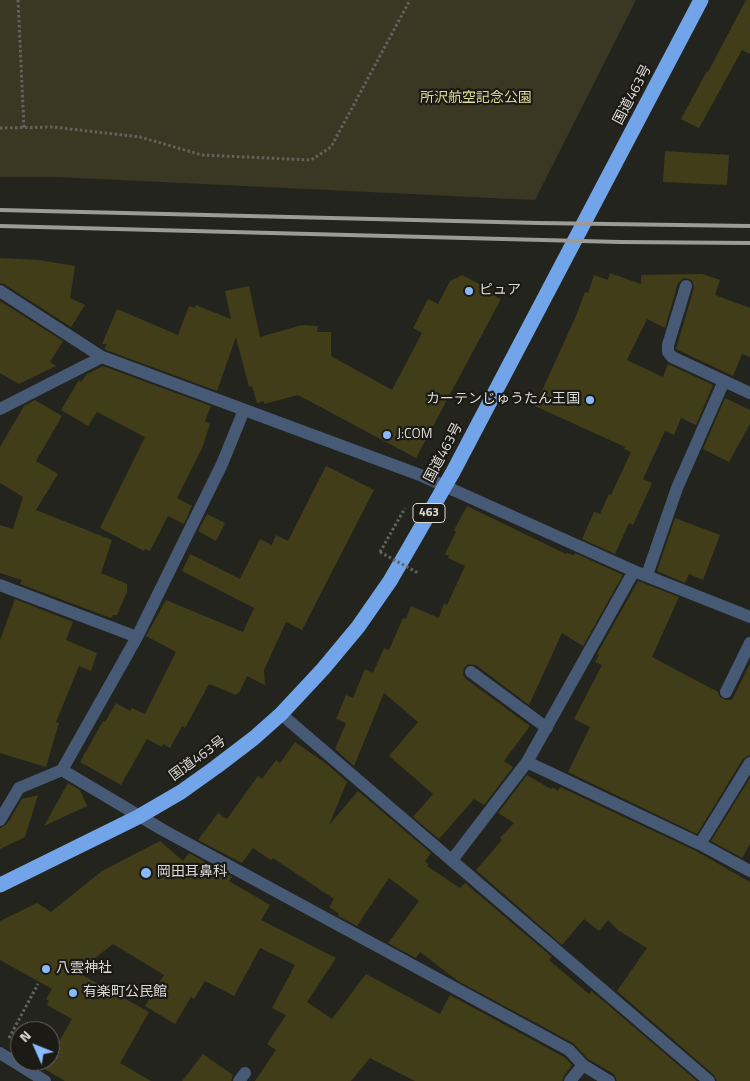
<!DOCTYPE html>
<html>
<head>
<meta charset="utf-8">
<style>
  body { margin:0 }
  #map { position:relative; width:750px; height:1081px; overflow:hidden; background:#24241e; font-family:"Titillium Web",sans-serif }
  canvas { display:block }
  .north { position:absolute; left:10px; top:1021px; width:50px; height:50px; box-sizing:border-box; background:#1b1a15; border:1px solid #686763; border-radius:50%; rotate:314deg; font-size:14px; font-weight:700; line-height:20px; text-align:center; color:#dcdbd8 }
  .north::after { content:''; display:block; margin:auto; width:18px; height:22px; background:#89bafc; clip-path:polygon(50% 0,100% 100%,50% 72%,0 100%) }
</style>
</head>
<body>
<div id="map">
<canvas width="750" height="1081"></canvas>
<div class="north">N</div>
</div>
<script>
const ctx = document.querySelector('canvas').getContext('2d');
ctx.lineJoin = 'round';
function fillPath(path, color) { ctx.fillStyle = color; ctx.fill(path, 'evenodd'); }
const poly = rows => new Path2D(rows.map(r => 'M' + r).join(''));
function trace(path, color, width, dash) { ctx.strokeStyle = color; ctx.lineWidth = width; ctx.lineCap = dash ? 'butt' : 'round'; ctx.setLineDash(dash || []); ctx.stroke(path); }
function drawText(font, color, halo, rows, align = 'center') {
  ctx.font = font + ' "Titillium Web","Noto Sans JP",sans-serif'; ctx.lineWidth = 4.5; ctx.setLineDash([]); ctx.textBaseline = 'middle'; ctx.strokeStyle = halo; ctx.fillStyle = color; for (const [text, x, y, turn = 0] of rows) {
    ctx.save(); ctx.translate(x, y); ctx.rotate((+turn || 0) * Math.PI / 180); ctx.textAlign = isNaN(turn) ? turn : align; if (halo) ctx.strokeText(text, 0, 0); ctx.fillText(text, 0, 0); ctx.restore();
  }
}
fillPath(poly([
  [0,0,636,0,535,200,58,177,0,177]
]), '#3a3822');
fillPath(poly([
  [746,0,750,0,750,54,742,50,699,128,681,119,707,71,708,72],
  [665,151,729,155,727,185,663,182],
  [0,258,39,260,75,266,70,298,85,305,71,327,4,284,0,283],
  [610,273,641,284,641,275,702,274,720,280,715,295,750,308,750,357,742,354,733,376,676,349,694,288,692,280,684,278,678,283,665,328,647,319,627,360,663,377,668,364,713,385,696,425,681,418,674,435,665,431,643,479,652,483,633,525,629,523,615,554,582,539,594,512,600,514,609,494,611,495,631,452,624,449,625,447,535,406,576,316,585,292,588,293,594,275,608,280],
  [462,275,498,294,496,297,501,299,416,458,298,395,264,404,264,401,257,403,252,386,249,387,236,337,217,391,106,350,104,349,107,344,102,344,117,309,178,335,189,306,195,308,196,305,231,319,225,291,249,286,260,337,302,325,318,326,317,332,331,332,331,356,392,390,422,333,413,328,428,299,438,304,450,281],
  [0,301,63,341,50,362,56,366,19,384,0,373],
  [103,366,211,406,205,421,210,424,202,448,177,498,192,506,184,524,168,516,150,551,145,549,144,551,100,528,145,437,97,412,88,426,61,410,79,380,81,382,87,374],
  [725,398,750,410,750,424,729,462,703,449],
  [35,400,62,416,36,461,58,474,36,510,112,540,101,573,127,584,127,592,117,615,113,615,111,618,20,584,22,580,0,573,0,525,13,529,23,497,0,483,0,447,24,406],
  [326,466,374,490,302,630,286,622,264,670,265,685,247,676,239,693,237,693,236,695,209,684,185,728,182,726,170,748,163,744,162,747,147,739,121,785,80,762,103,721,105,722,116,703,130,711,132,708,145,714,176,652,146,636,166,600,243,632,254,608,182,571,190,554,240,579,260,539,272,545,276,535,288,541],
  [467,506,566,554,567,553,574,555,575,553,623,575,583,646,562,633,529,705,476,665,468,664,464,668,463,675,466,679,530,726,504,761,513,767,484,805,474,799,439,839,413,817,433,794,389,756,418,722,384,693,354,766,335,749,346,723,336,719,346,695,353,698,365,669,373,673,384,648,389,650,403,618,406,619,411,606,439,618,444,603,447,605,465,566,448,558,449,556,445,554,456,532,454,530],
  [207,514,225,523,216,541,198,531],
  [675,518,720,535,703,580,689,574,685,583,657,571],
  [638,581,679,597,652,657,718,692,720,697,726,700,732,700,750,664,750,755,743,759,697,834,568,772,590,727,574,719,602,665,595,662,599,655,597,654],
  [15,599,73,622,66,640,97,653,91,671,79,666,56,722,59,723,46,767,0,753,0,640],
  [295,742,328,765,347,782,329,825,358,791,431,853,425,861,429,864,427,866,460,888,465,883,552,957,549,960,589,994,591,991,607,1004,697,1081,617,1081,614,1074,588,1059,573,1043,458,981,420,952,416,958,388,943,419,901,389,878,357,926,338,916,339,914,329,907,334,899,273,858,271,860,253,848,242,863,198,840,218,813,227,819,258,776,262,779,276,760,280,763],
  [527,775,551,789,553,787,558,791,560,787,696,851,750,882,750,1081,717,1081,714,1075,617,991,647,948,619,931,608,920,599,931,584,919,562,945,476,870,502,840,500,838,514,823,498,813],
  [750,778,750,844,742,858,711,841],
  [68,783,80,790,87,806,44,826],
  [38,795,25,837,0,849,0,828,7,824,22,799],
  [160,841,183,861,189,853,232,877,229,881,270,905,261,920,336,958,307,1002,332,1019,366,974,440,1014,450,995,564,1057,572,1065,564,1076,562,1081,415,1081,370,1058,351,1081,255,1081,276,1050,267,1044,286,1015,272,1008,295,965,260,948,234,996,205,981,194,999,191,997,175,1024,145,1006,164,975,113,944,77,972,149,1012,120,1063,151,1081,65,1081,43,1068,48,1061,50,1061,50,1057,72,1019,47,1005,49,1001,46,999,52,989,0,960,0,921,37,903,51,912,102,871],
  [203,1054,233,1075,231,1081,182,1081]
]), '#413d18');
trace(poly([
  [18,0,24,128],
  [0,128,53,127,140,137,202,155,311,160,331,147,410,0],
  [380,552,405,508],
  [9,1038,38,984]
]), '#63635e', 3, [2.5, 2.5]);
trace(poly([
  [686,286,668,345,668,352,672,357,750,393],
  [0,291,102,357,420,475,634,571,750,617],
  [0,409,102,357],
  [647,575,677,488,724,381],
  [0,585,137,637],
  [471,672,547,728],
  [726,692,750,643],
  [281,714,709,1081],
  [527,762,700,844,750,871],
  [62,770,163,830,569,1050,583,1065,609,1081],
  [0,820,19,788,62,770,137,637,222,464,244,410],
  [700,844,750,763],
  [452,860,527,762,634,571],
  [0,1053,45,1081],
  [239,1081,245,1073],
  [570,1081,583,1065]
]), '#465a76', 12);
trace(poly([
  [0,885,138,817,181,792,216,767,254,738,281,714,323,669,358,627,390,581,453,472,701,0]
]), '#71a4e9', 15);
trace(poly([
  [0,210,538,223,750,226],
  [0,226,620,242,750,243]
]), '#9c9b97', 4);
trace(poly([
  [380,552,418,573]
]), '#63635e', 3, [2.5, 2.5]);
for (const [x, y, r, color] of [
  [469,291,5,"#89bafc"],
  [590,400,5,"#89bafc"],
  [387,435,5,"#89bafc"],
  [146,873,6,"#89bafc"],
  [46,969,5,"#89bafc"],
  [73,993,5,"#89bafc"]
]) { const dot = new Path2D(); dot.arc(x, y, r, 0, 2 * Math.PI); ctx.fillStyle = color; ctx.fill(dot); trace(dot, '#1b1a15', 2); }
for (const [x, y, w] of [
  [429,513,32]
]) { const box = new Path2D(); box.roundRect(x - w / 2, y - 9.5, w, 19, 4); ctx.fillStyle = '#1b1a15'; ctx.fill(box); trace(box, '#dcdbd8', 1); }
drawText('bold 12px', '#dcdbd8', null, [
  ["463",429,513]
]);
drawText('14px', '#dcdbd8', '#1b1a15', [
  ["国道463号",633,95,-62],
  ["国道463号",444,453,-62],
  ["国道463号",198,759,-36]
]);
drawText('14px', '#e1da98', '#1b1a15', [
  ["所沢航空記念公園",476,99]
]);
drawText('14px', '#dcdbd8', '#1b1a15', [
  ["ピュア",479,291],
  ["カーテンじゅうたん王国",580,400,"right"],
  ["J:COM",397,435],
  ["岡田耳鼻科",157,873],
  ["八雲神社",56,969],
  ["有楽町公民館",83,993]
], 'left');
</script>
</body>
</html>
